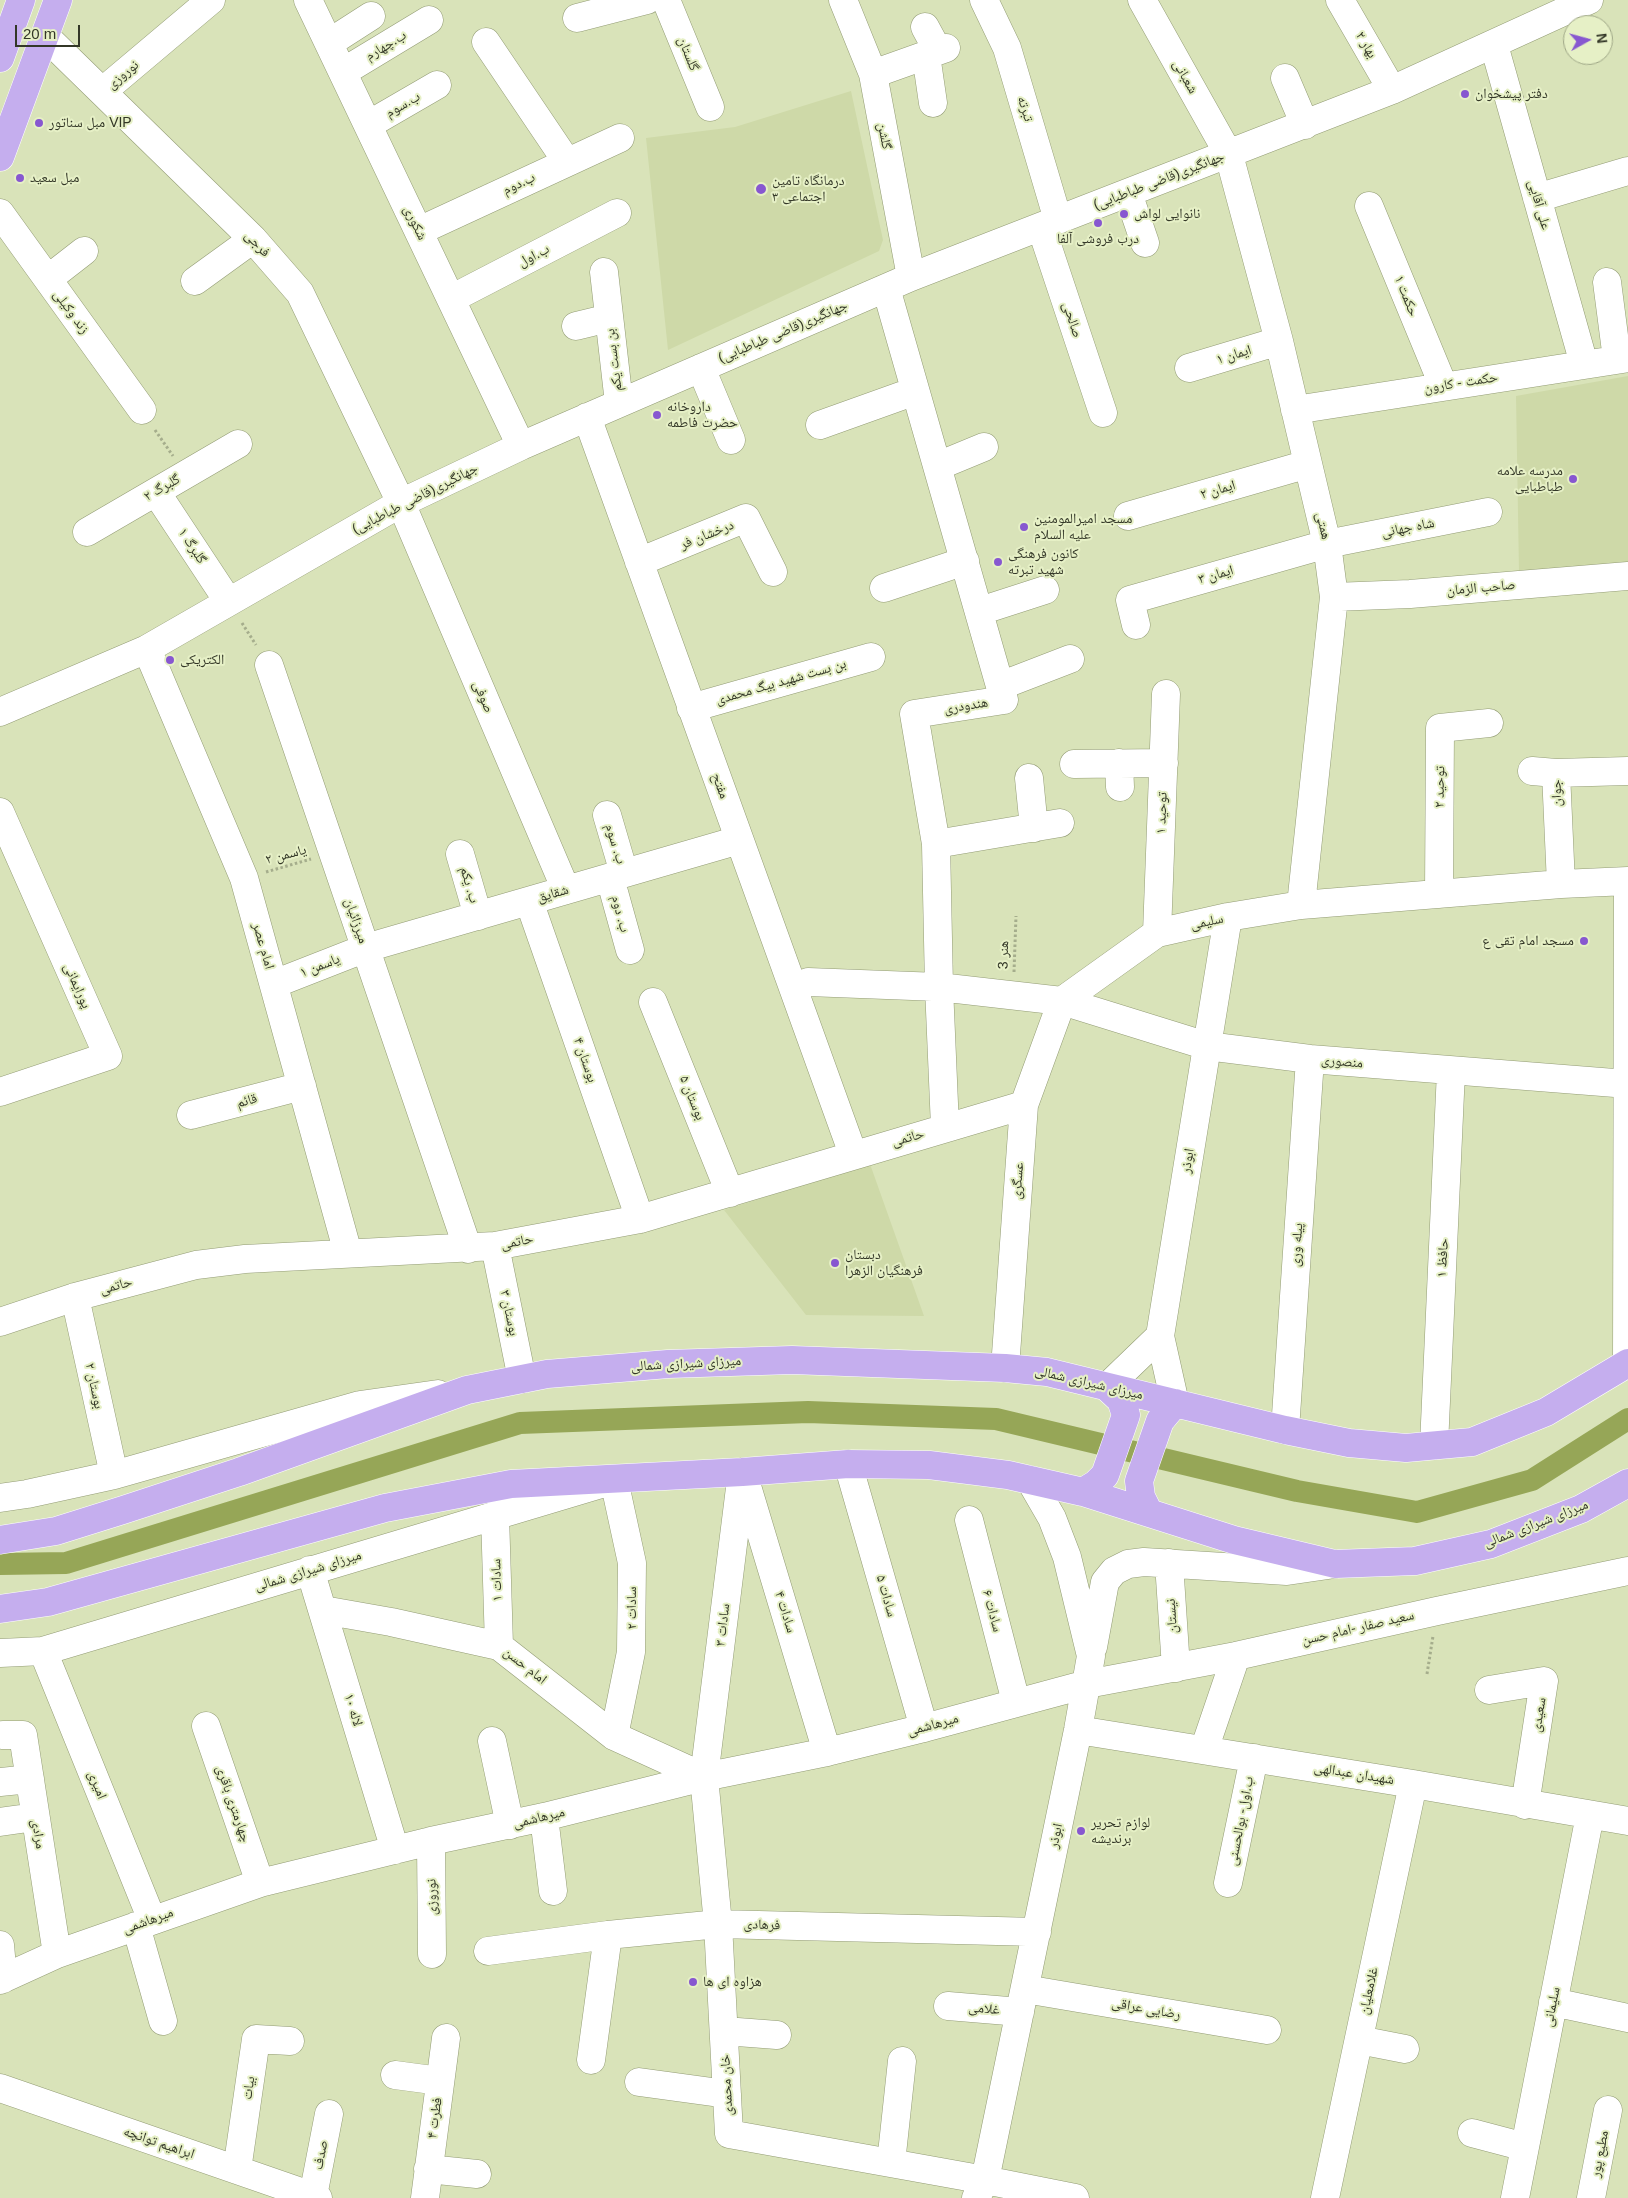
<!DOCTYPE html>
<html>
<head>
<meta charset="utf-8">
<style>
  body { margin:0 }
  #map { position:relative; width:1628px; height:2198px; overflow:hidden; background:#d9e3b9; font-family:Arial,sans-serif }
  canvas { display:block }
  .north { position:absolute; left:1563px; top:15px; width:50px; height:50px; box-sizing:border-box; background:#e6f0c6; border:1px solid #9ea686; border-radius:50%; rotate:83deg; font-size:14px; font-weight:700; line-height:20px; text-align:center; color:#333727 }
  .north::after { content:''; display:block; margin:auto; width:18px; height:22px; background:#8757d0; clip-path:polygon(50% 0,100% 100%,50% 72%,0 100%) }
  .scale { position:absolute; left:15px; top:25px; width:65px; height:22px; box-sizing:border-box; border:2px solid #333727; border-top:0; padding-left:6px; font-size:15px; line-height:18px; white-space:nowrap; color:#333727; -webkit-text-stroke:4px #e6f0c6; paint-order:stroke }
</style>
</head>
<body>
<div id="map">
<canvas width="1628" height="2198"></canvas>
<div class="north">N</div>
<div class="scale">20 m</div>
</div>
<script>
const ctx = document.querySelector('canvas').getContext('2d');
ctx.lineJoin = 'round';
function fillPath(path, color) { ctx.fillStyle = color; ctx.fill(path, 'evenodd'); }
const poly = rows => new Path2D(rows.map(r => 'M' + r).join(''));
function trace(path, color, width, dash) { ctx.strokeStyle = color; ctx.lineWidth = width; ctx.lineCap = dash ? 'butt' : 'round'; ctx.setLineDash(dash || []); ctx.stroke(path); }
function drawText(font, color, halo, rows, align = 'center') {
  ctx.font = font + ' Arial,"Noto Naskh Arabic",sans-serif'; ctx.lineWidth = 4; ctx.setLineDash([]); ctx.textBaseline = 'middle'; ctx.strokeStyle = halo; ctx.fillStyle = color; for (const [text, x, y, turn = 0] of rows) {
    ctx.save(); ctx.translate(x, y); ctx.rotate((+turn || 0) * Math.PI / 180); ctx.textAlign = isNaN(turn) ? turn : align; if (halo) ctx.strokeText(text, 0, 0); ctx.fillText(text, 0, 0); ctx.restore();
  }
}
fillPath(poly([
  [851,91,883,240,879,251,668,350,646,138,735,127],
  [1628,376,1628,562,1519,572,1516,396],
  [870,1164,924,1316,806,1315,724,1210]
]), '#ced9a8');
trace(poly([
  [0,1564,66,1563,520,1423,808,1412,996,1419,1297,1491,1417,1512,1532,1480,1628,1419]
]), '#96a657', 22);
const minor = poly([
  [308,0,521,446],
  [666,0,710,107],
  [843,0,873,74,911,277],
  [984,0,1007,48,1058,220],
  [1142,0,1229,155,1279,341,1327,544,1334,597,1301,905],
  [1340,0,1392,90],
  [577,18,647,0],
  [925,27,938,51],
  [45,36,253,239,300,293,401,503,566,890],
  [486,42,567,162],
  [329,43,371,16],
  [1494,45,1584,364],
  [926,55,933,103],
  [343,72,429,20],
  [873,74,946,48],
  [1285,78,1305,125],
  [103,91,211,0],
  [368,125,437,85],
  [1128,193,1145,243],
  [1537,198,1628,171],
  [1369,206,1443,385],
  [0,213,142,410],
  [1041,227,1103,413],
  [419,231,620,138],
  [604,272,619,403],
  [48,279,84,251],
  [195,281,253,239],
  [1607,282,1617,359],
  [886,288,1004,700,914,714,936,844,939,987,945,1127],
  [451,299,617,213],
  [576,326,609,318],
  [701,368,731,440],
  [1189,368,1279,341],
  [1295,410,1628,358],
  [587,417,853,1154],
  [820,425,915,391],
  [938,466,984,447],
  [156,492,228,601],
  [1128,516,1308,464],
  [87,532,238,444],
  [639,562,746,518,773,572],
  [884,588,965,561],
  [1334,597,1410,594,1628,576],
  [980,611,1045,590],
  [1136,625,1130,600,1327,544,1488,512],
  [147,649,244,878,348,1253],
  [269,665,468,1249],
  [1000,686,1070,659],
  [691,708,871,657],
  [0,712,147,649,401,503,521,446,911,277,1392,90,1589,0],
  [1119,763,1120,787],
  [1074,764,1164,763],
  [1532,771,1556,773],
  [1029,778,1034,828],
  [0,812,108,1056,0,1092],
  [607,815,624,873],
  [936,844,1060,823],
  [460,854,478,916],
  [610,878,630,950],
  [1561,884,1556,773,1628,771],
  [1439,894,1440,728,1489,723],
  [529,901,640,1219],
  [1157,933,1166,694],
  [808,982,939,987,1062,1001,1157,933,1228,917,1301,905,1561,884,1628,881,1627,1364],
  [274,984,366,948,739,840],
  [653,1002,730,1193],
  [191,1115,302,1086],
  [495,1246,522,1379],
  [75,1297,114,1475],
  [0,1322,75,1297,196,1265,245,1259,495,1246,640,1219,1024,1105],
  [1005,1368,1024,1105,1062,1001,1207,1046,1310,1059,1628,1084],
  [1107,1387,1160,1336],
  [1175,1403,1160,1336,1228,917],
  [1285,1430,1310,1059],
  [1434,1445,1451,1071],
  [848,1464,924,1728],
  [742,1472,704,1777,718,1924,729,2134,985,2180,1075,2198],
  [746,1483,827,1752],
  [0,1498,27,1494,114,1475,360,1405,438,1394],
  [495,1515,499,1646],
  [969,1520,1016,1702],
  [1169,1563,1176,1668],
  [310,1570,395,1850],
  [323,1610,391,1622,499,1646,614,1736,704,1777],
  [1093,1647,1105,1582,1114,1571,1128,1564,1144,1562,1287,1571,1335,1564],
  [43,1651,152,1920],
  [0,1653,43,1651,614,1480,632,1563,631,1652,614,1736],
  [1489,1690,1544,1681,1525,1805],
  [206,1726,260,1883],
  [1078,1730,1413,1784,1628,1821],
  [3,1735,23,1735,57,1954],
  [492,1741,510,1825],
  [1204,1750,1236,1656],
  [0,1782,30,1779],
  [544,1817,553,1891],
  [0,1822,35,1817],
  [431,1841,432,1954],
  [1228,1883,1254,1758],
  [136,1926,163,2021],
  [0,1945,3,1979],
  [488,1951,608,1935,718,1924,1037,1932],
  [0,1980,57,1954,260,1883,431,1841,544,1817,704,1777,827,1752,924,1728,1087,1684,1236,1656,1437,1611,1628,1571],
  [1025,1989,1267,2030],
  [1553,2002,1628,2018],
  [948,2006,1020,2012],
  [724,2031,777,2035],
  [1359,2040,1405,2049],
  [591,2060,608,1935],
  [395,2075,440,2081],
  [639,2082,727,2094],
  [0,2088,318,2198],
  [1472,2133,1525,2147],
  [891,2163,902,2061],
  [428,2169,477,2174],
  [237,2170,256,2039,290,2041],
  [313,2196,329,2114],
  [425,2198,446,2038],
  [976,2198,985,2180,1078,1730,1091,1656,1067,1557,1052,1518,1030,1480],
  [1325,2198,1413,1784],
  [1515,2198,1590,1815],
  [1591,2198,1608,2110]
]);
const major = poly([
  [0,58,21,0],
  [0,157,58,0],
  [1083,1492,1096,1484,1105,1475,1126,1415,1121,1400,1107,1387],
  [1149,1513,1141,1497,1139,1481,1160,1421,1175,1403],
  [0,1540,56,1531,123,1510,239,1472,467,1390,547,1374,668,1364,792,1360,1005,1368,1047,1372,1285,1430,1349,1443,1406,1448,1472,1442,1546,1412,1628,1363],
  [0,1609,48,1602,385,1508,511,1484,742,1472,848,1464,929,1465,1008,1475,1083,1492,1234,1540,1335,1564,1415,1561,1491,1544,1581,1509,1628,1483]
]);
trace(minor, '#939c75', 29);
trace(major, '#fff', 29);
trace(poly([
  [155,430,173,456],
  [242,623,256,645],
  [266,872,311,859],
  [1014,972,1016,916],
  [1427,1674,1433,1636]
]), '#a5ad8c', 3, [2.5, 2.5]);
trace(minor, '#fff', 28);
trace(major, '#c5aeee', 28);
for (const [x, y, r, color] of [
  [1465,94,5,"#8757d0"],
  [39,123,5,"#8757d0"],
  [20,178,5,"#8757d0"],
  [761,189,6,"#8757d0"],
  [1124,214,5,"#8757d0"],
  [1098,223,5,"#8757d0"],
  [657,415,5,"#8757d0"],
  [1573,479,5,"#8757d0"],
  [1024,527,5,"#8757d0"],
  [998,562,5,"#8757d0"],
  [170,660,5,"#8757d0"],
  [1584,941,5,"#8757d0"],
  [835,1263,5,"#8757d0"],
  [1081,1831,5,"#8757d0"],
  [693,1982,5,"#8757d0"]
]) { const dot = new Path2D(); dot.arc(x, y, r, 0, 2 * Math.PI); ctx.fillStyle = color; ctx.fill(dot); trace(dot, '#e6f0c6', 2); }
drawText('14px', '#333727', '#e6f0c6', [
  ["بهار ۲",1366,45,60],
  ["ب.چهارم",386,46,-31],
  ["گلستان",688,54,68],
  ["نوروزی",123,75,-40],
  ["شعبانی",1185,77,61],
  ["ب.سوم",403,105,-30],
  ["تبرته",1025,109,73],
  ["گلشن",884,136,79],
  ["جهانگیری(قاضی طباطبایی)",1159,181,-21],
  ["ب.دوم",519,184,-25],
  ["علی آقایی",1539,205,74],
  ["شکوری",415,223,64],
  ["فرجی",257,244,47],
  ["ب.اول",534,256,-27],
  ["حکمت ۱",1406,296,68],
  ["زند وکیلی",71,312,54],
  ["صالحی",1072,320,72],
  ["جهانگیری(قاضی طباطبایی)",783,332,-23],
  ["ایمان ۱",1234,355,-17],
  ["بن بست یکم",614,360,-97],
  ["حکمت - کارون",1461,383,-9],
  ["گلبرگ ۲",162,488,-30],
  ["ایمان ۲",1218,490,-16],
  ["جهانگیری(قاضی طباطبایی)",415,499,-27],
  ["همتی",1323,526,77],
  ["شاه جهانی",1408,528,-11],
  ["درخشان فر",707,535,-22],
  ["گلبرگ ۱",192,546,57],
  ["ایمان ۳",1216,575,-16],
  ["صاحب الزمان",1481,588,-5],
  ["بن بست شهید بیگ محمدی",781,682,-16],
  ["صوفی",483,697,67],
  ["هندودری",966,706,-9],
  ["مفتح",720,786,70],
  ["توحید ۲",1440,787,-89],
  ["جوان",1557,793,-91],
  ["توحید ۱",1162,813,-88],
  ["ب. سوم",615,844,73],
  ["یاسمن ۲",286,855,-15],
  ["ب. یکم",469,885,74],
  ["شقایق",553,894,-16],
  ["ب. دوم",620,914,75],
  ["میرزائیان",356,921,71],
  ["سلیمی",1207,922,-12],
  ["امام عصر",263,946,74],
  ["هنر 3",1004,955,-89],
  ["یاسمن ۱",320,966,-21],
  ["پورایمانی",77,986,66],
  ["بوستان ۴",585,1060,71],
  ["منصوری",1342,1062,5],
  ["بوستان ۵",692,1098,68],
  ["قائم",247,1101,-15],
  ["حاتمی",908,1138,-16],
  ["ابوذر",1188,1161,-81],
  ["عسگری",1018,1181,-86],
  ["حاتمی",517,1242,-11],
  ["پیله وری",1297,1245,-86],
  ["حافظ ۱",1443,1258,-87],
  ["حاتمی",116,1286,-15],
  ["بوستان ۳",509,1313,78],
  ["میرزای شیرازی شمالی",686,1364,-3],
  ["میرزای شیرازی شمالی",1089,1383,13],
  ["بوستان ۲",94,1386,78],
  ["میرزای شیرازی شمالی",1536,1524,-21],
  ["میرزای شیرازی شمالی",308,1571,-17],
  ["سادات ۱",497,1580,-92],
  ["سادات ۵",886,1596,74],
  ["سادات ۲",632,1608,-90],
  ["سادات ۶",992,1611,75],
  ["سادات ۴",785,1612,73],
  ["نیستان",1172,1616,-94],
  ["سادات ۳",723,1625,-83],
  ["سعید صفار -امام حسن",1358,1628,-13],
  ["امام حسن",525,1666,38],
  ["لاله ۱۰",353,1710,73],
  ["سعیدی",1539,1715,-81],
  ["میرهاشمی",933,1725,-15],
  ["شهیدان عبدالهی",1354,1774,9],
  ["امیری",97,1785,68],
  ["چهارمتری باقری",233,1804,71],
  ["میرهاشمی",539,1818,-13],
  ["ب.اول- بوالحسنی",1241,1821,-79],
  ["مرادی",38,1834,81],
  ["ابوذر",1056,1836,-78],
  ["نوروزی",432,1897,-91],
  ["میرهاشمی",148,1921,-20],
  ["فرهادی",762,1925,2],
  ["غلامعلیان",1369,1991,-78],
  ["سلیمانی",1552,2007,-79],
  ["غلامی",984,2009,5],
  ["رضایی عراقی",1146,2009,10],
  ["خان محمدی",727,2085,-93],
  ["بیات",249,2088,-82],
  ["فطرت ۴",435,2118,-82],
  ["ابراهیم توانچه",159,2143,19],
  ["مطیع پور",1600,2154,-79],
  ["صدف",321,2155,-79]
]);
drawText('14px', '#333727', '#e6f0c6', [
  ["دفتر پیشخوان",1475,94],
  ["مبل سناتور VIP",49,123],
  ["مبل سعید",30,178],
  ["درمانگاه تامین",772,181],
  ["اجتماعی ۳",772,197],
  ["نانوایی لواش",1134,214],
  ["درب فروشی آلفا",1098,239,"center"],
  ["داروخانه",667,407],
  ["حضرت فاطمه",667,423],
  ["مدرسه علامه",1563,471,"right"],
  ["طباطبایی",1563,487,"right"],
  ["مسجد امیرالمومنین",1034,519],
  ["علیه السلام",1034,535],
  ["کانون فرهنگی",1008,554],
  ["شهید تبرته",1008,570],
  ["الکتریکی",180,660],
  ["مسجد امام تقی ع",1574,941,"right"],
  ["دبستان",845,1255],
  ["فرهنگیان الزهرا",845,1271],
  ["لوازم تحریر",1091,1823],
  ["برندیشه",1091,1839],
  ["هزاوه ای ها",703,1982]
], 'left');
</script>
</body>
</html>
